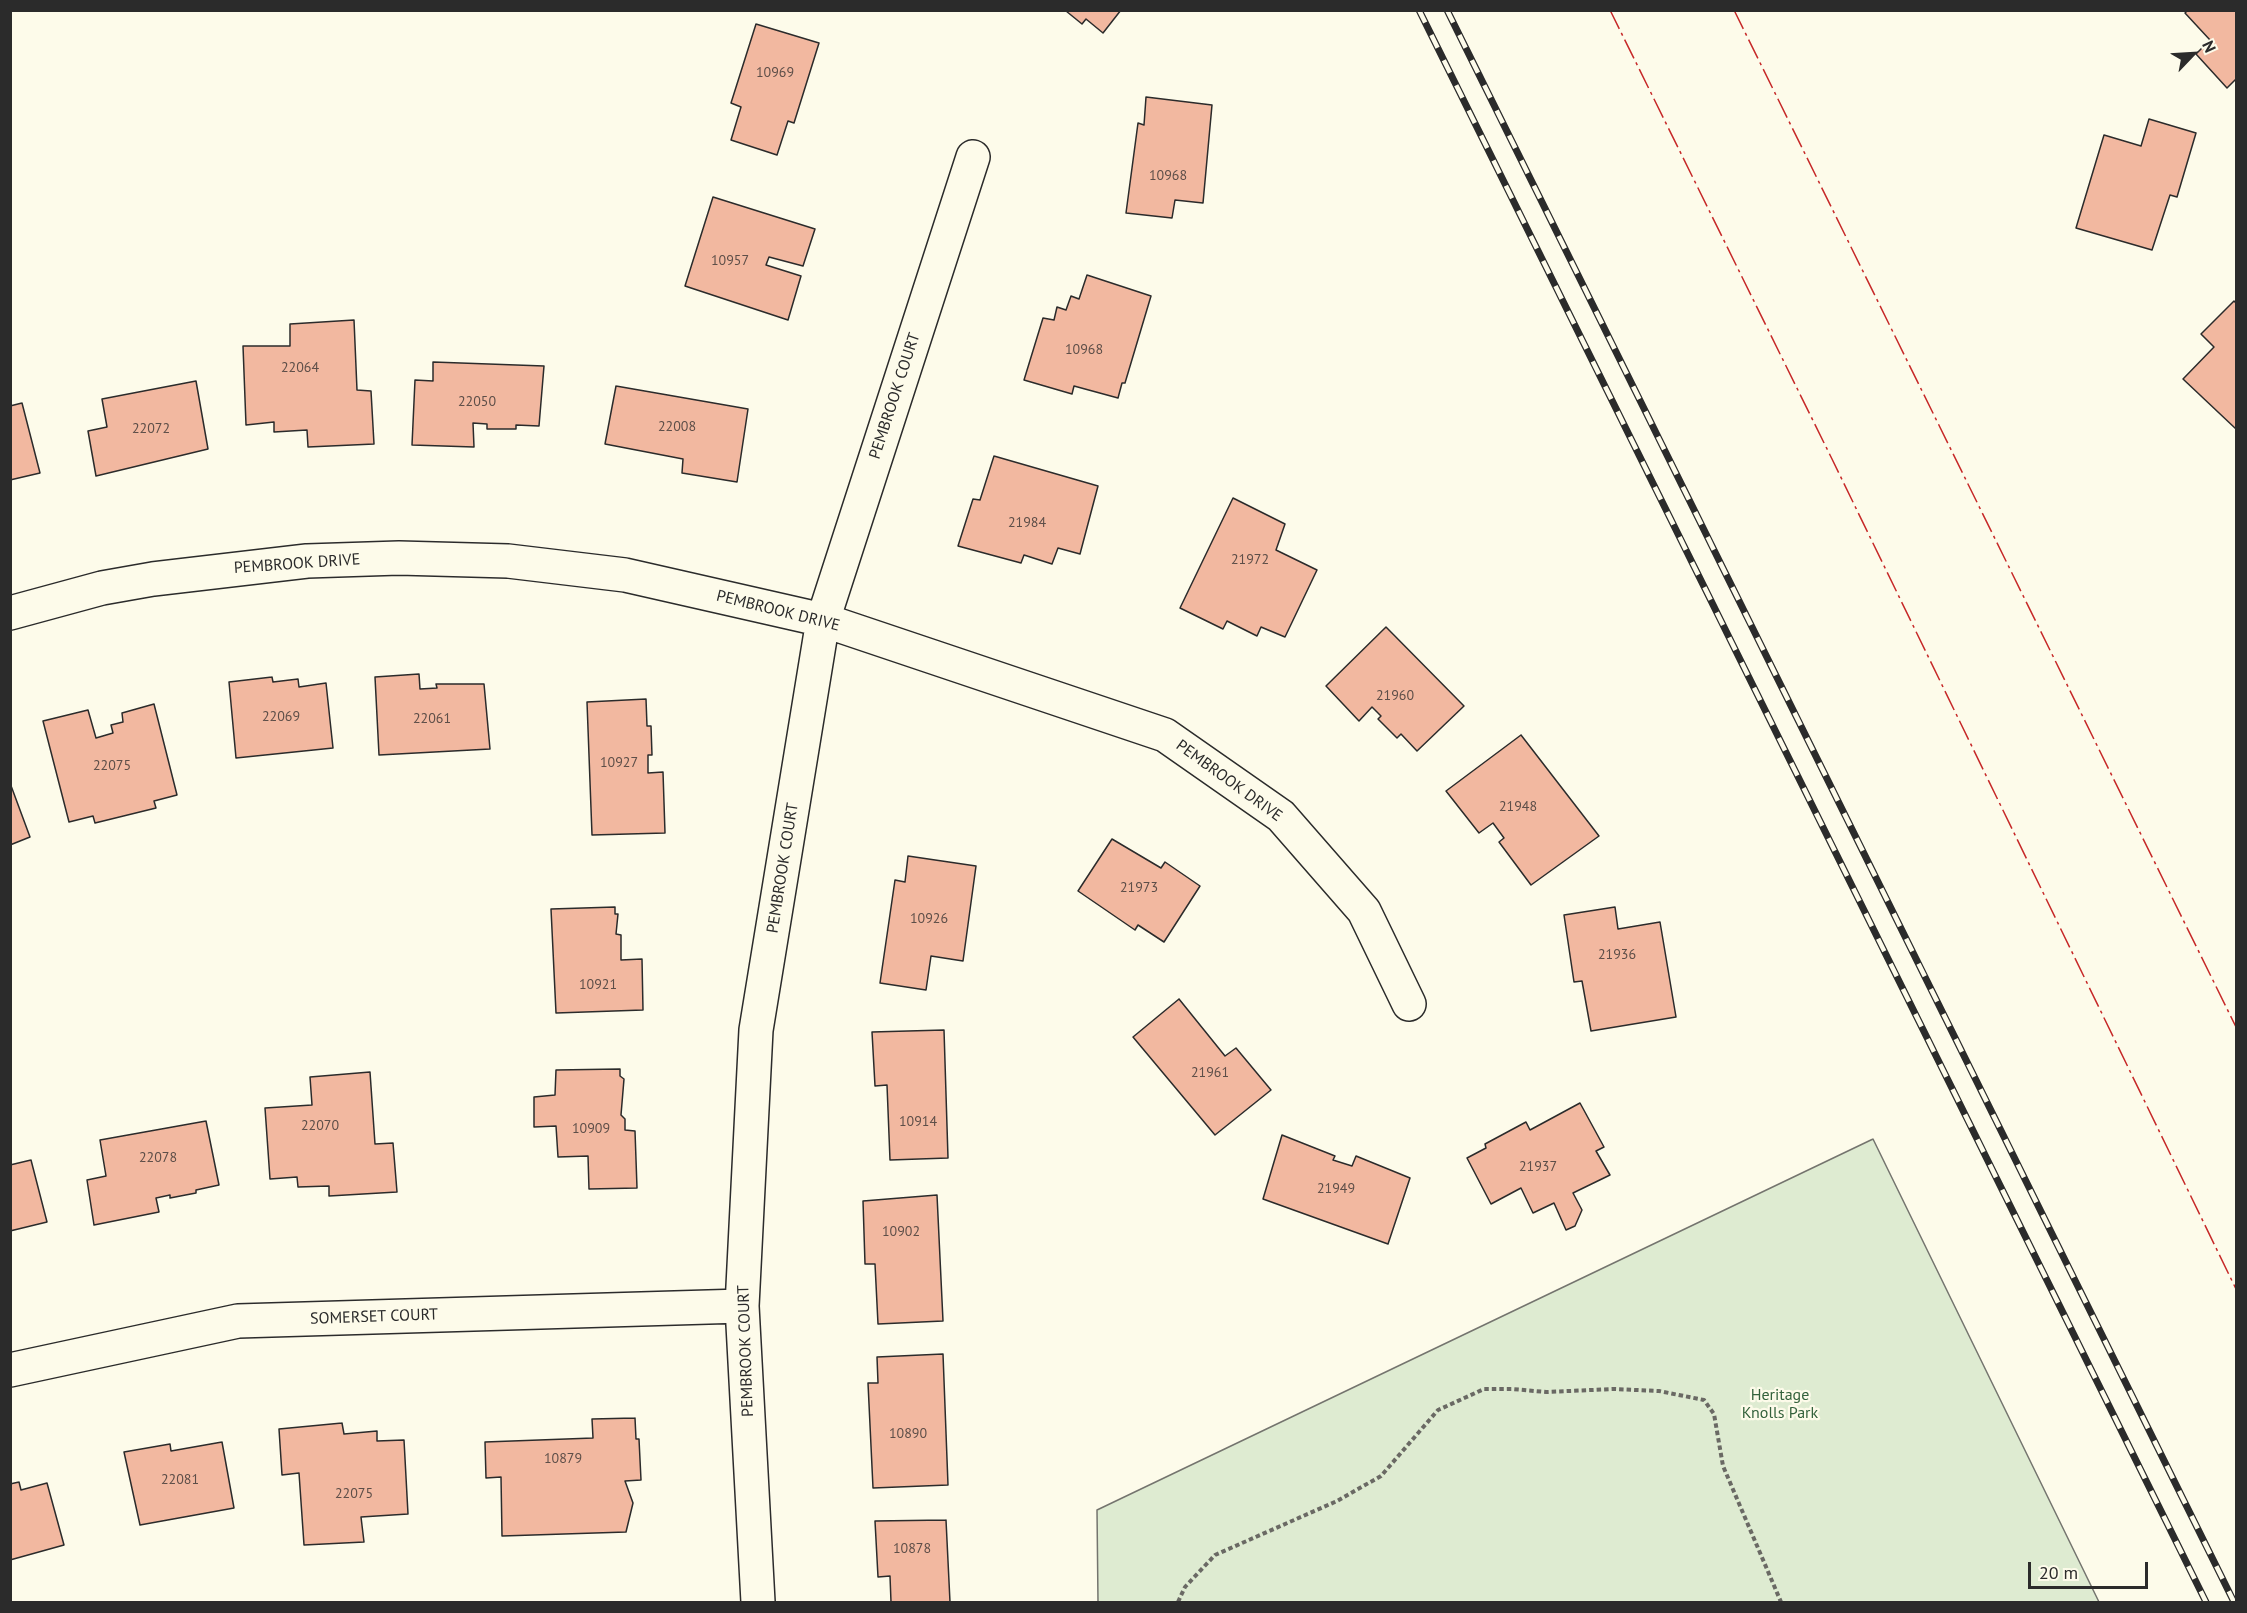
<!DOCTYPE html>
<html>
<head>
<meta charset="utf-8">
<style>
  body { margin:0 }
  #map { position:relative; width:2247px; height:1613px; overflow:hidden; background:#fdfbea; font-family:"PT Sans",sans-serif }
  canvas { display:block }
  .frame { position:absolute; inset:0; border:12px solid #2b2b2b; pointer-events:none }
  .north { position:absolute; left:2163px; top:24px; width:60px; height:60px; -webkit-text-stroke:4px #fdfbea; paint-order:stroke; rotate:65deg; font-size:16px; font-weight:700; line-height:24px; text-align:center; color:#2b2b2b }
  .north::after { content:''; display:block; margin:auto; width:21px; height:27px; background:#2b2b2b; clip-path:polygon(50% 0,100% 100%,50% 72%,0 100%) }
  .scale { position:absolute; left:2028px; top:1562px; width:120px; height:27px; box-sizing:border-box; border:3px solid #2b2b2b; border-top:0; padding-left:8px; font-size:18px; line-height:21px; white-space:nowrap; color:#2b2b2b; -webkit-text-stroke:4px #fdfbea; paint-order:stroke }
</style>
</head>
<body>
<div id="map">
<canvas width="2247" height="1613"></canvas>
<div class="frame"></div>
<div class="north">N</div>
<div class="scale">20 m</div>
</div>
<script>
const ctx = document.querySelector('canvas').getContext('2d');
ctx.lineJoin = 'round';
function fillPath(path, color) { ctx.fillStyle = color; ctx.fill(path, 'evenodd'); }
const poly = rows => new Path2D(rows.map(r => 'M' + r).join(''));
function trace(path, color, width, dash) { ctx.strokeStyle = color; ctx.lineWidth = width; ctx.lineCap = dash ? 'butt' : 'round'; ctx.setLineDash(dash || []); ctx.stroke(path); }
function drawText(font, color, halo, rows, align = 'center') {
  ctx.font = font + ' "PT Sans",sans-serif'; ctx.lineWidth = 4.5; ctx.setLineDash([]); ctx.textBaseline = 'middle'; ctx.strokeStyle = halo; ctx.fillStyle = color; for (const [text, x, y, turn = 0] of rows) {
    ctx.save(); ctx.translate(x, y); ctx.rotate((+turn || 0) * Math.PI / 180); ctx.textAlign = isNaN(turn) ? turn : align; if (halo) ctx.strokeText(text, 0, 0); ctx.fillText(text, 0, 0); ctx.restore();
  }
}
const green = poly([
  [1873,1139,2099,1602,1098,1602,1097,1510,1873,1139]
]);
fillPath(green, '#deebd1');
trace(green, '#74746e', 1.5);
const building = poly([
  [1121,10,1103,33,1086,19,1082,24,1066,11,1121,10],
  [2188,10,2236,10,2236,79,2227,88,2196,54,2210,40,2185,13,2188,10],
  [756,24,819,43,794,123,788,121,777,155,731,140,741,107,731,103,756,24],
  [1146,97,1212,105,1203,203,1175,200,1172,218,1126,213,1138,123,1144,125,1146,97],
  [2149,119,2196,133,2177,197,2170,195,2152,250,2076,228,2104,135,2141,146,2149,119],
  [713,197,815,229,803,266,769,257,766,265,801,276,788,320,685,286,713,197],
  [1087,275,1151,296,1125,383,1122,383,1118,398,1074,386,1072,394,1024,380,1043,318,1054,320,1057,307,1066,310,1071,296,1079,299,1087,275],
  [2234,301,2236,303,2236,429,2183,379,2214,347,2201,334,2234,301],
  [354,320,357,390,371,391,374,444,308,447,307,430,274,432,274,422,246,425,243,346,290,346,290,324,354,320],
  [433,362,544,366,539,426,516,425,516,429,487,429,487,424,473,423,474,447,412,445,415,380,433,381,433,362],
  [196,381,208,449,96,476,88,431,107,427,102,399,196,381],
  [616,386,748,409,737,482,682,473,683,459,605,444,616,386],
  [22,403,40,473,10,480,10,406,22,403],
  [994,456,1098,486,1080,554,1058,548,1052,564,1024,555,1021,563,958,546,973,499,980,500,994,456],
  [1233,498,1285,524,1276,550,1317,570,1285,637,1261,627,1257,636,1227,621,1223,629,1180,608,1233,498],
  [1386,627,1464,706,1417,751,1401,734,1397,738,1378,719,1381,716,1372,707,1359,721,1326,686,1386,627],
  [419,674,420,689,437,688,436,684,484,684,490,749,379,755,375,677,419,674],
  [272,677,273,682,298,679,299,687,326,683,333,748,236,758,229,682,272,677],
  [646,699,647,726,651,726,652,755,648,755,648,773,663,772,665,833,592,835,587,702,646,699],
  [154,704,177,795,154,801,156,808,95,823,93,816,69,822,43,721,88,710,96,738,113,733,111,725,123,722,122,713,154,704],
  [1521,735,1599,836,1531,885,1499,842,1504,838,1493,823,1479,833,1446,791,1521,735],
  [10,783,30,837,10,845,10,783],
  [1112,839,1161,868,1165,862,1200,886,1164,942,1138,925,1135,930,1078,891,1112,839],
  [908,856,976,866,963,961,931,956,926,990,880,983,895,880,905,882,908,856],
  [615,907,615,914,618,914,616,934,621,935,621,960,642,959,643,1010,556,1013,551,909,615,907],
  [1615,907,1618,929,1660,922,1676,1017,1591,1031,1582,981,1574,982,1564,915,1615,907],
  [1179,999,1225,1056,1236,1048,1271,1090,1215,1135,1133,1037,1179,999],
  [944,1030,948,1158,890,1160,887,1085,875,1086,872,1032,944,1030],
  [620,1069,620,1076,624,1079,621,1115,625,1119,625,1130,635,1131,637,1188,589,1189,588,1156,558,1157,556,1126,534,1127,534,1097,555,1095,556,1070,620,1069],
  [370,1072,375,1144,393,1143,397,1192,329,1196,329,1186,298,1187,297,1177,270,1179,265,1108,312,1105,310,1077,370,1072],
  [1580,1103,1604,1147,1596,1151,1610,1175,1573,1193,1582,1210,1575,1226,1566,1230,1554,1203,1533,1213,1521,1188,1491,1204,1467,1158,1486,1148,1485,1144,1526,1122,1530,1130,1580,1103],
  [206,1121,219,1185,196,1190,196,1193,170,1198,170,1195,156,1198,159,1212,94,1225,87,1180,106,1176,100,1140,206,1121],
  [1282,1135,1335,1156,1333,1160,1352,1166,1356,1156,1410,1178,1388,1244,1263,1199,1282,1135],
  [31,1160,47,1222,10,1231,10,1165,31,1160],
  [937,1195,943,1321,878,1324,875,1264,865,1264,863,1201,937,1195],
  [943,1354,948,1485,873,1488,868,1383,878,1383,877,1357,943,1354],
  [635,1418,636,1439,639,1439,641,1480,625,1481,633,1503,626,1532,502,1536,501,1477,486,1478,485,1442,593,1438,592,1419,635,1418],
  [342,1423,344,1434,377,1431,377,1441,404,1440,408,1514,361,1517,364,1542,304,1545,299,1473,282,1475,279,1429,342,1423],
  [222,1442,234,1508,140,1525,124,1452,170,1444,171,1451,222,1442],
  [19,1482,21,1490,47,1483,64,1545,10,1560,10,1484,19,1482],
  [946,1520,950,1602,891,1602,890,1576,878,1577,875,1521,946,1520]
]);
fillPath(building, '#f2b8a0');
trace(building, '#2b2b2b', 1.5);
const street = poly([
  [10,613,102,588,153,579,307,561,399,558,508,561,625,575,823,620,1165,735,1281,816,1364,911,1409,1004],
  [10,1370,238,1321,742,1306],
  [758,1602,742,1306,756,1030,823,620,973,157]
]);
trace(street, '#2b2b2b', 36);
trace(poly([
  [1178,1602,1185,1587,1215,1555,1337,1501,1381,1476,1438,1410,1484,1389,1512,1389,1546,1392,1614,1389,1659,1391,1704,1400,1714,1414,1723,1466,1781,1602]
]), '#6a6964', 4, [4.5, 3]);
trace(street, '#fdfbea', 33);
const rail = poly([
  [1419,10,2206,1602],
  [1447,10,2234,1602]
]);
trace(rail, '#2b2b2b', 7);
trace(rail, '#fdfbea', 4.5, [14]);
trace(poly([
  [1610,10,1832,459,2236,1289],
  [1734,10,2236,1027]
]), '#c62828', 1.5, [21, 4.5, 3, 4.5]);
drawText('14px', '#5d4e48', null, [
  ["10969",775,73],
  ["10968",1168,176],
  ["10957",730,261],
  ["10968",1084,350],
  ["22064",300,368],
  ["22050",477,402],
  ["22008",677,427],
  ["22072",151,429],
  ["21984",1027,523],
  ["21972",1250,560],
  ["21960",1395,696],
  ["22069",281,717],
  ["22061",432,719],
  ["10927",619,763],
  ["22075",112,766],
  ["21948",1518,807],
  ["21973",1139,888],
  ["10926",929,919],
  ["21936",1617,955],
  ["10921",598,985],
  ["21961",1210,1073],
  ["10914",918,1122],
  ["22070",320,1126],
  ["10909",591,1129],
  ["22078",158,1158],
  ["21937",1538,1167],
  ["21949",1336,1189],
  ["10902",901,1232],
  ["10890",908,1434],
  ["10879",563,1459],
  ["22081",180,1480],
  ["22075",354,1494],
  ["10878",912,1549]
]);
drawText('16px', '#2b2b2b', '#fdfbea', [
  ["PEMBROOK COURT",895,396,-72],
  ["PEMBROOK DRIVE",297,564,-4],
  ["PEMBROOK DRIVE",778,611,14],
  ["PEMBROOK DRIVE",1229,781,36],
  ["PEMBROOK COURT",783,868,-81],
  ["SOMERSET COURT",374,1317,-2],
  ["PEMBROOK COURT",746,1351,-92]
]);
drawText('16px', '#34623c', '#fdfbea', [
  ["Heritage",1780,1395],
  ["Knolls Park",1780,1413]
]);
</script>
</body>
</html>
